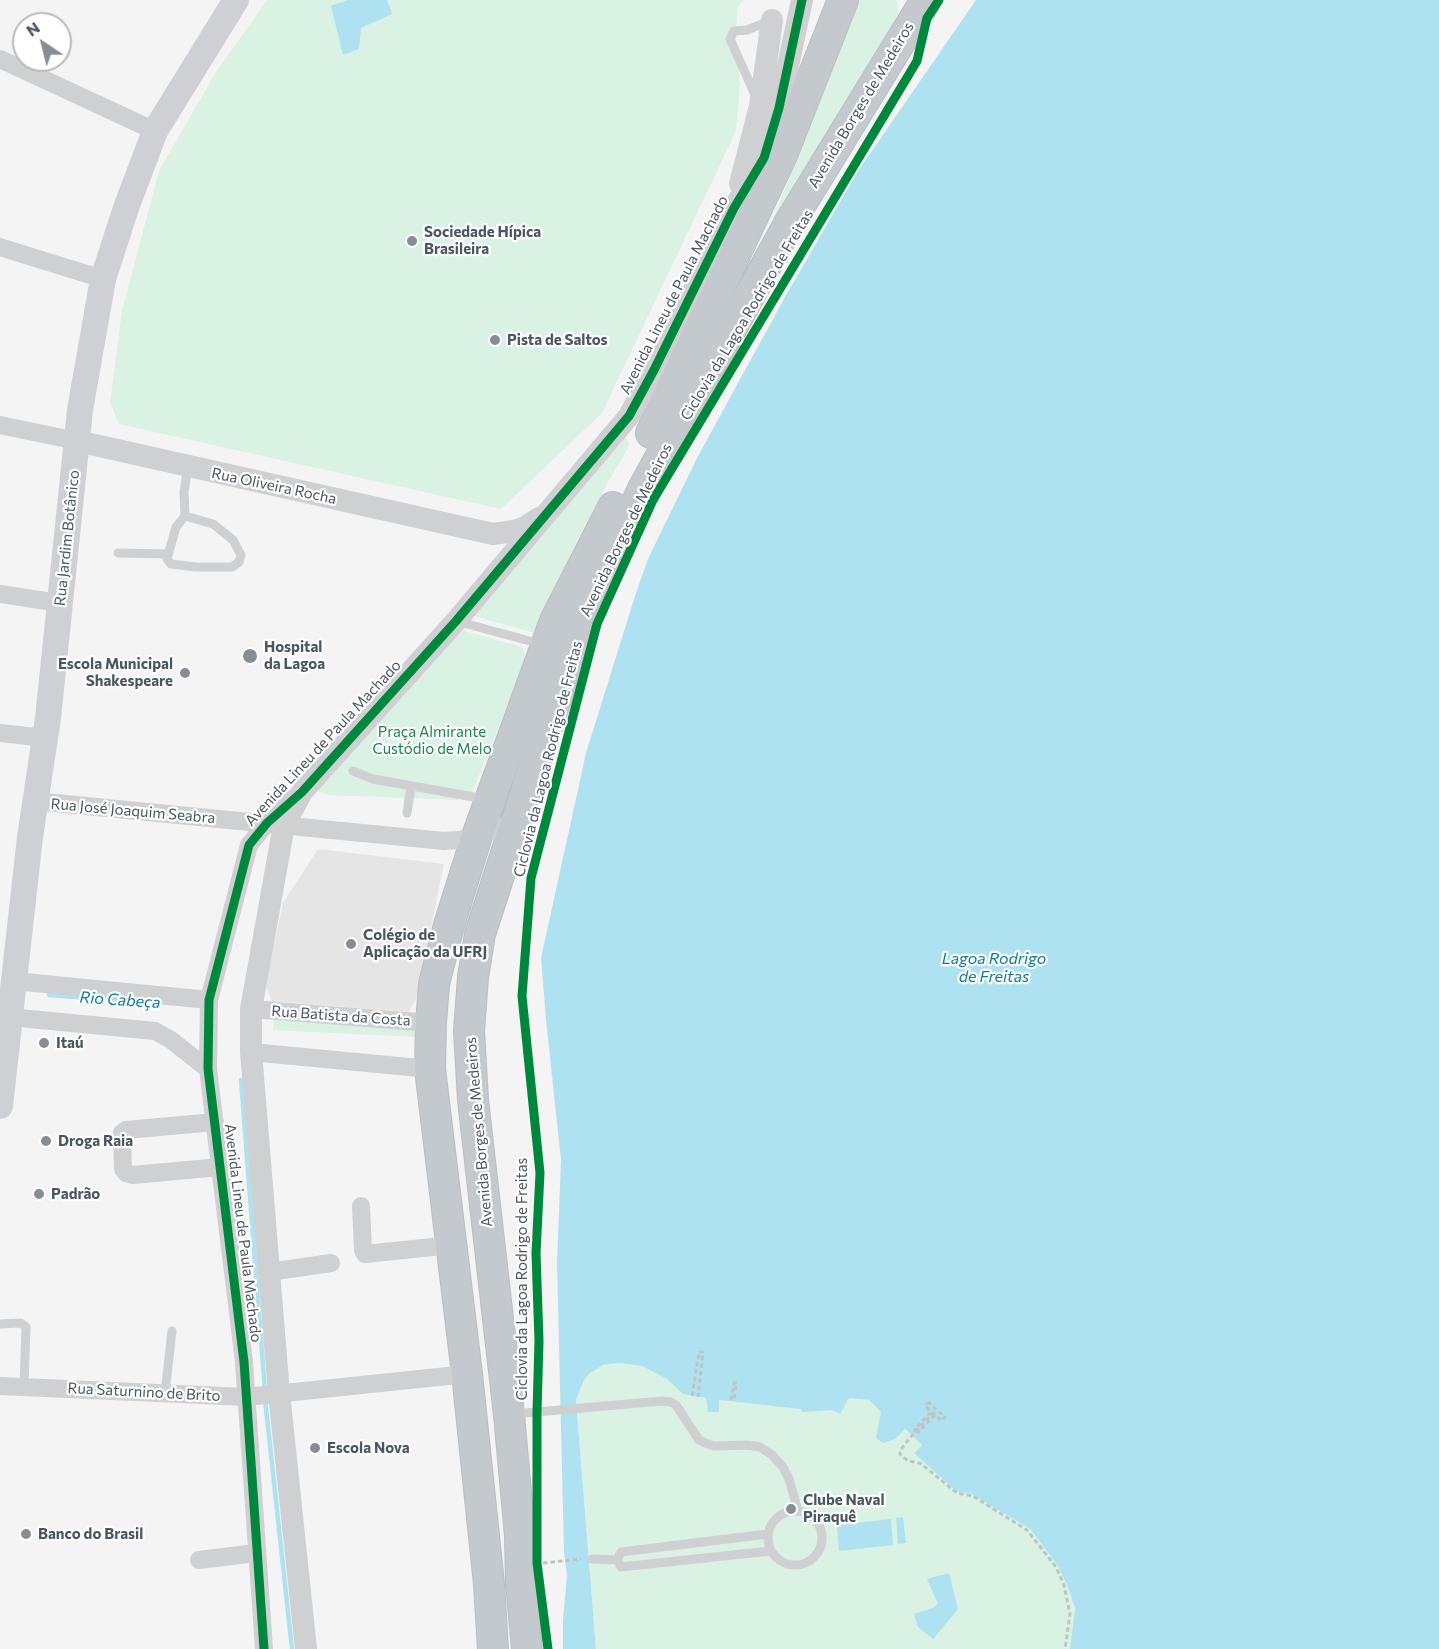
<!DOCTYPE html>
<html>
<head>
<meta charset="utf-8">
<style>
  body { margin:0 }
  #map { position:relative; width:1439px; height:1649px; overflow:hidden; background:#f4f4f4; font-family:Commissioner,sans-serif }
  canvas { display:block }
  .north { position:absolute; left:12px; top:12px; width:60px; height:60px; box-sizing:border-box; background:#fff; border:2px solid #b7bbc0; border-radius:50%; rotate:325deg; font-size:16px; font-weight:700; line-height:24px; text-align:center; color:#4a5661 }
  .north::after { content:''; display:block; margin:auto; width:21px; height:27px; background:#868d94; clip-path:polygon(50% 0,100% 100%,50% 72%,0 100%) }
</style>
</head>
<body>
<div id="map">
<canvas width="1439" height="1649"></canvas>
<div class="north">N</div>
</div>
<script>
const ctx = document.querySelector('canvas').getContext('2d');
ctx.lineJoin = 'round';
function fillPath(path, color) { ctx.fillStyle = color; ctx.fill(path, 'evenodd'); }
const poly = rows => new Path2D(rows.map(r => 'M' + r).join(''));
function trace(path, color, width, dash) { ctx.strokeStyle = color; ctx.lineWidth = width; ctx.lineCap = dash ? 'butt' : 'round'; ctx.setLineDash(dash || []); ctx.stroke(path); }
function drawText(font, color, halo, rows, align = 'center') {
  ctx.font = font + ' Commissioner,sans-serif'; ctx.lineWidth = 4.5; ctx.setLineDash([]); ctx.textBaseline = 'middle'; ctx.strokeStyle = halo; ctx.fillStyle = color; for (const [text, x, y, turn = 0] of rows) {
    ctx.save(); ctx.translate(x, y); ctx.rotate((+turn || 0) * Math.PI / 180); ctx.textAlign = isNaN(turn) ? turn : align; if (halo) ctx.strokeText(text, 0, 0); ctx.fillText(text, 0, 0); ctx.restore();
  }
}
fillPath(poly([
  [318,849,444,864,416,1000,408,1012,272,1001,265,984,283,903]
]), '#e6e5e6');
fillPath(poly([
  [267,0,744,0,737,8,736,39,740,84,736,131,602,413,501,509,119,424,110,403,122,311,159,171,216,72],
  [860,0,896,0,898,4,897,30,761,249],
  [625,438,629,442,628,448,608,482,578,538,535,633,474,616],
  [458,629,521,647,524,651,526,659,472,793,458,800,329,795,319,792,318,785],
  [274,1011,419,1022,416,1037,273,1030],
  [619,1363,642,1366,667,1379,681,1391,698,1397,707,1398,708,1412,719,1412,718,1400,800,1409,803,1411,832,1410,840,1414,849,1398,869,1400,881,1412,879,1427,895,1439,904,1429,922,1445,914,1453,957,1492,970,1493,1029,1529,1058,1566,1068,1587,1075,1608,1070,1649,596,1649,576,1400,584,1380,589,1374,603,1365]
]), '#d9f2e3');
fillPath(poly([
  [348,0,387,0,392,14,361,28,359,49,343,55,331,6],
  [976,0,1439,0,1439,1649,1070,1649,1075,1608,1068,1587,1058,1566,1030,1529,970,1493,957,1492,914,1453,922,1445,905,1429,895,1439,883,1443,876,1438,881,1412,869,1400,849,1398,840,1414,832,1410,803,1412,800,1409,719,1400,719,1412,708,1412,706,1398,683,1394,667,1379,642,1366,619,1363,603,1365,589,1374,584,1380,576,1400,596,1649,563,1649,563,1620,567,1575,564,1552,557,1263,561,1160,546,1020,541,958,586,753,635,596,648,559,697,458,785,297,858,171],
  [903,1517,906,1543,898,1544,896,1518],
  [891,1519,893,1545,839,1551,837,1525],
  [949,1573,958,1609,933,1639,918,1627,914,1614,933,1608,938,1604,927,1579]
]), '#aee2f0');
trace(poly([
  [49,995,115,1000],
  [241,1080,265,1391],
  [265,1399,292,1649]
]), '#aee2f0', 4.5);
const trunk = poly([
  [651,433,782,155,843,0],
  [493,1649,489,1584,467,1374,430,1069,431,1023,434,984,449,925,477,836,555,621,613,507],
  [527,1649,521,1583,520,1536,509,1415,473,1100,469,1031,473,977,480,934,581,622,643,489,790,222,926,0]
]);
trace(trunk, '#b9bec3', 32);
trace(poly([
  [787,278,917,60],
  [692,1396,699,1352,703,1352,698,1397],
  [731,1400,734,1383,736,1383,734,1401],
  [537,1401,539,1341,536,1253,540,1173,522,996,531,878,564,753],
  [934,1412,908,1440,900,1451,900,1454,908,1461,920,1463,957,1493,973,1496,1027,1530,1056,1567,1064,1585,1070,1614,1065,1649],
  [537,1423,537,1455],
  [914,1432,916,1430,915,1429,931,1412,925,1405,928,1402],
  [917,1433,918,1431,919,1432,935,1415,942,1421,945,1417,928,1402],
  [543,1563,581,1559]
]), '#bcc7c4', 3, [4.5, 3]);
trace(poly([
  [756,97,730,39,734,31,747,30,770,21],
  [185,516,213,524,233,540,241,555,239,562,232,567,196,567,171,564,167,559,176,527,185,516,184,492,188,467],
  [118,553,168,554],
  [456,621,541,644],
  [353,771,373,779,485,799],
  [407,813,411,787],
  [0,1324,21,1323,26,1327,24,1386],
  [165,1393,172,1331],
  [513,1414,662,1401,671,1402,676,1405,699,1440,705,1443,714,1446,748,1445,760,1447,772,1455,783,1467,789,1479,798,1511],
  '768 1538a27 27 0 1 1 54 0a27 27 0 1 1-54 0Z',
  [768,1534,621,1552,617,1560,621,1567,770,1551],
  [592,1559,617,1560]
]), '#ced0d2', 9);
trace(poly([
  [0,59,155,131],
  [0,247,103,279],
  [0,425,77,441],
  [0,594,59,603],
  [0,733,45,738],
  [35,801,444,841,459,840,477,836,515,823],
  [14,981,209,1000],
  [251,1009,431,1023],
  [9,1017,155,1031,171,1040,208,1069],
  [251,1052,430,1069],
  [215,1122,126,1130,122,1133,123,1169,126,1173,133,1175,220,1167],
  [361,1206,363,1250,365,1254,452,1245],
  [269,1272,331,1263],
  [0,1386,246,1397,467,1374],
  [199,1560,256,1553],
  [264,1649,244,1362,208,1069,209,1000,249,845,267,823,294,798]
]), '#ced0d2', 18);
trace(poly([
  [740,184,760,106,772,20],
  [77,441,493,534,514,531,525,527,539,518],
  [306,1649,279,1393,251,1052,251,1009,284,825,302,792,456,621,629,416,654,370,734,208,764,158,779,108,802,0]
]), '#ced0d2', 22);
trace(poly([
  [0,1106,30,837,48,718,80,410,103,279,126,208,155,131,236,0]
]), '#ced0d4', 26);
trace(trunk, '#c4c9cd', 30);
trace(poly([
  [264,1649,244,1362,208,1069,209,1000,249,845,267,823,302,792,456,621,629,416,654,370,734,208,764,158,779,108,802,0],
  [548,1649,537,1563,537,1412,539,1341,536,1253,540,1173,522,996,531,878,597,624,653,500,917,61,927,18,939,0]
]), '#00873e', 9);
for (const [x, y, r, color] of [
  [412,241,6,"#868d94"],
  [495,340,6,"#868d94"],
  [250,656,8,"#868d94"],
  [185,673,6,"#868d94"],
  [351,944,6,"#868d94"],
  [44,1043,6,"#868d94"],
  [46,1141,6,"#868d94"],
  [39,1194,6,"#868d94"],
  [315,1448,6,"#868d94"],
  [791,1509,6,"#868d94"],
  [26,1534,6,"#868d94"]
]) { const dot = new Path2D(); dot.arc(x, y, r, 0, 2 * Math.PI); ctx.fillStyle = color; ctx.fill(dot); trace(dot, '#fff', 2); }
drawText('15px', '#4a5661', '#fff', [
  ["Avenida Borges de Medeiros",861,105,-59],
  ["Avenida Lineu de Paula Machado",674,295,-63],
  ["Ciclovia da Lagoa Rodrigo de Freitas",747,315,-59],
  ["Rua Oliveira Rocha",274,486,12],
  ["Avenida Borges de Medeiros",626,530,-64],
  ["Rua Jardim Botânico",67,538,-84],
  ["Avenida Lineu de Paula Machado",323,743,-47],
  ["Ciclovia da Lagoa Rodrigo de Freitas",548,759,-76],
  ["Rua José Joaquim Seabra",133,811,5],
  ["Rua Batista da Costa",341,1016,4],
  ["Avenida Borges de Medeiros",479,1132,-95],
  ["Avenida Lineu de Paula Machado",243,1233,83],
  ["Ciclovia da Lagoa Rodrigo de Freitas",522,1279,-90],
  ["Rua Saturnino de Brito",144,1392,3]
]);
drawText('bold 15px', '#4a5661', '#fff', [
  ["Sociedade Hípica",424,232],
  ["Brasileira",424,249],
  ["Pista de Saltos",507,340],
  ["Hospital",264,647],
  ["da Lagoa",264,664],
  ["Escola Municipal",173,664,"right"],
  ["Shakespeare",173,681,"right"],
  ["Colégio de",363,935],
  ["Aplicação da UFRJ",363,952],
  ["Itaú",56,1043],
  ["Droga Raia",58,1141],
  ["Padrão",51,1194],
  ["Escola Nova",327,1448],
  ["Clube Naval",803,1500],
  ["Piraquê",803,1517],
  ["Banco do Brasil",38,1534]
], 'left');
drawText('15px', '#17864f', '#fff', [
  ["Praça Almirante",432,732],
  ["Custódio de Melo",432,749]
]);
drawText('italic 16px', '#0c7c9b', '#fff', [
  ["Lagoa Rodrigo",994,959],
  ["de Freitas",994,977],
  ["Rio Cabeça",120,1000,4]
]);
</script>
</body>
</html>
